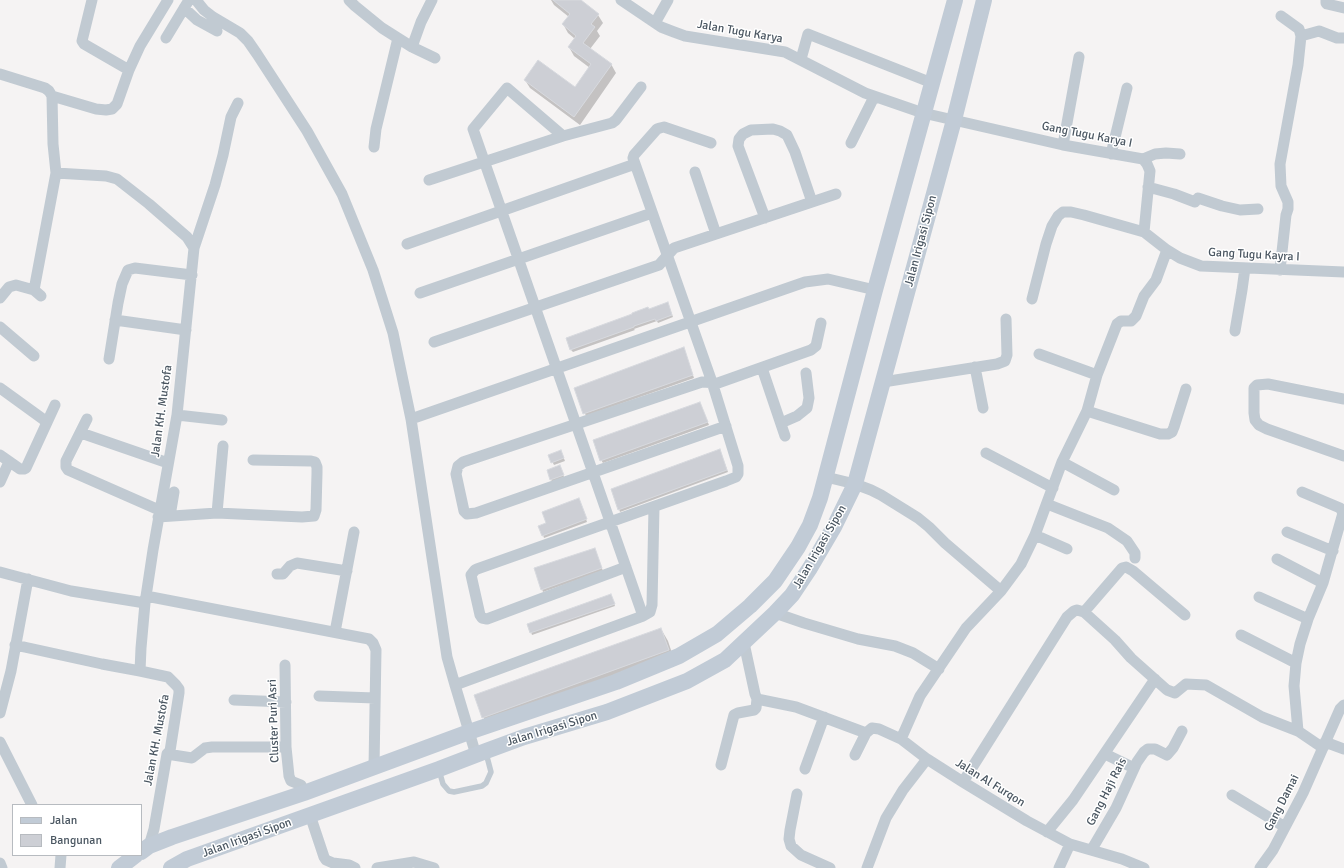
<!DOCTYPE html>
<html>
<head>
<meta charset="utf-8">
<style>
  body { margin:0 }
  #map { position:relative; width:1344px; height:868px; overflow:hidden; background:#f5f3f3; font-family:Signika,sans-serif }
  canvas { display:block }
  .legend { position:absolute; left:12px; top:804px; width:130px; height:52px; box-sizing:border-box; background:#fff; border:1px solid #b7bbc0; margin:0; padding:5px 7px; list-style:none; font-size:12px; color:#4a5661 }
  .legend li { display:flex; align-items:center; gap:8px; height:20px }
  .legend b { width:20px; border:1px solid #b7bbc0 }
</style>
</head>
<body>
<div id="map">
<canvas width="1344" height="868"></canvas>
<ul class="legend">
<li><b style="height:5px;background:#c1cbd6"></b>Jalan</li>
<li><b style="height:11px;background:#cdcfd5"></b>Bangunan</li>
</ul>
</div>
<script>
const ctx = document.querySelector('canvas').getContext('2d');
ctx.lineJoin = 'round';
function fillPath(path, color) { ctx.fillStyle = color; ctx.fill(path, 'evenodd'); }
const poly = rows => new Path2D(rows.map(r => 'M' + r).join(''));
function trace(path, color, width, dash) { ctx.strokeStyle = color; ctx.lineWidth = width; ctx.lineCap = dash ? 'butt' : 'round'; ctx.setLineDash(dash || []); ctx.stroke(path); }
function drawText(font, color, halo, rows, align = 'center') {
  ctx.font = font + ' Signika,sans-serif'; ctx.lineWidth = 3; ctx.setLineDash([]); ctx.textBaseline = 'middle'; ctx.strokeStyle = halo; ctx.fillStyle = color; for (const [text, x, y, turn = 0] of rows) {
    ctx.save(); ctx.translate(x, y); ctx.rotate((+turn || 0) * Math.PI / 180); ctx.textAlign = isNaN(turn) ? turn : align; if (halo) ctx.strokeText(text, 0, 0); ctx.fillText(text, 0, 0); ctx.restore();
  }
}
fillPath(poly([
  [551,0,580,0,598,15,603,23,597,31,600,36,590,49,611,64,616,73,580,125,530,88,525,80,575,89,590,68,574,56,569,47,575,39,568,33,563,24,569,17,554,5],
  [669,306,673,317,658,323,657,321,634,329,635,330,573,352,571,350,568,339,649,310],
  [685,351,694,378,586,416,575,389],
  [700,403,709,425,603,463,601,460],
  [561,451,565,461,554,465,549,455],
  [721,453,728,472,620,512,619,509],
  [561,469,564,477,552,482,551,479],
  [579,499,587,522,544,538,543,535],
  [596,552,603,571,543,592,542,589],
  [612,598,615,606,532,635,531,632],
  [661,629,668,641,675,662,490,729,483,717]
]), '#0003');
const building = poly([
  [553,0,581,0,599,14,591,24,595,27,583,43,612,64,574,117,524,80,538,60,575,87,591,64,568,47,576,36,562,24,570,14,553,0],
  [668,302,672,315,656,321,655,319,634,326,634,327,570,350,566,338,632,314,632,313,648,307,649,309,668,302],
  [684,347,693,375,583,414,574,388,684,347],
  [700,402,708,422,600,461,593,440,700,402],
  [720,449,727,470,618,510,611,489,720,449],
  [561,450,564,458,551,463,548,455,561,450],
  [560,465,564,475,550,480,547,470,560,465],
  [579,498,587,519,542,536,538,526,546,523,542,512,579,498],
  [595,548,602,568,541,590,534,568,595,548],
  [611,594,615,604,530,633,527,624,611,594],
  [661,628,669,650,482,718,474,695,661,628]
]);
fillPath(building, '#cdcfd5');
trace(building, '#d7d9de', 1);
trace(poly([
  [439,770,443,784,449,791,454,792,482,786,486,783,491,772,486,753]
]), '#c1cad2', 5.5);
trace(poly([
  [92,0,82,41,84,44,129,70],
  [196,0,204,10,213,17,240,33,248,41,257,54,307,131,342,194,373,270,393,333,411,419,447,657,455,685,476,755],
  [349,0,355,6,382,28,412,47,435,58],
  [621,0,661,27,674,32,685,36,785,52,865,93,923,113,1063,145,1143,159,1147,164,1150,171,1144,232],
  [1326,0,1326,3,1327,4,1344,8],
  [184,8,197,20,217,31],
  [655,23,668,0],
  [1301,36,1319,31,1337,38,1344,38],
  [166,38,189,0],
  [412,47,421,22,432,0],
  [801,59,808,34,932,83],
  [0,74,45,88,49,91,52,96,53,144,56,173,34,290],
  [52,96,96,109,106,110,112,109,117,104,129,70,140,46,168,0],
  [563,136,507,88,473,129,643,616],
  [851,143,874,97],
  [1063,145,1079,57],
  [374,147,376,129,398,38],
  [1111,154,1127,88],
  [1143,159,1155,154,1166,153,1180,154],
  [695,172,716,234],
  [56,173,106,176,117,179,149,204,187,237,194,248,177,415,153,550,145,603,141,648,140,671,168,677,176,685,179,689,179,693,170,751,167,754,154,829,149,846],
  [429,180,563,136,612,123,616,120,641,87],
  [1148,187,1174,194,1195,202,1198,198,1222,206,1240,210,1258,209],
  [765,218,738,146,739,139,743,134,751,130,773,129,780,131,787,135,795,152,812,202],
  [407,244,635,164],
  [194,248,215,185,223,155,231,117,238,103],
  [1280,270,1286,215,1288,209,1288,202,1281,186,1280,164,1298,65,1301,36,1299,29,1281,16],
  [420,293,652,213],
  [0,298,9,287,16,285,34,290,41,296],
  [1032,299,1046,244,1052,226,1058,216,1063,212,1071,212,1084,215,1144,232,1167,250,1180,258,1201,266,1344,272],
  [115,320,186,330],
  [0,327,34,356],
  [1235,331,1242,290,1245,268],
  [434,342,659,265,674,248,836,194],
  [1039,354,1097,375],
  [109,359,118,303,122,284,128,270,135,268,192,275],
  [975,367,983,408],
  [762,368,785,436],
  [883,382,997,364,1005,361,1007,355,1006,319],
  [0,388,47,422],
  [1344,399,1268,384,1257,385,1254,388,1254,413,1255,420,1259,425,1267,429,1344,456],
  [1087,411,1160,434,1168,434,1172,432,1174,427,1186,389],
  [177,415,222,420],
  [87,419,66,461,66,467,68,470,159,510],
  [411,419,805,282,828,279,875,290],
  [781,423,797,416,807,408,809,398,806,373],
  [726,426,476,513,467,514,464,511,456,474,458,466,463,462,702,382,718,383,811,350,816,346,821,323],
  [81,433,168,463],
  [986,453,1053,488],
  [0,455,20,469,24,469,26,468,55,405],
  [1062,462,1114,490],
  [826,477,855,484,871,490,881,495,918,518,929,527,945,543,1001,591],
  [0,482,9,462],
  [1047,504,1108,528,1127,541,1135,553,1135,558],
  [217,513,223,446],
  [170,516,174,492],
  [158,517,217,513,302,517,314,516,316,510,317,473,317,467,315,462,311,461,253,460],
  [1287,532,1333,551],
  [1035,535,1067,549],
  [1277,559,1323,583],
  [626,567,487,619,482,618,480,615,471,575,475,570,477,569,726,481,736,477,738,474,738,466,712,382,633,158,634,155,657,129,660,128,664,127,711,143],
  [0,572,71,591,145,603],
  [277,574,283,574,290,566,297,563,347,571],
  [146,596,369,639,373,643,376,650,374,767],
  [1259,597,1308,619],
  [1084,612,1122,568,1126,567,1133,571,1185,615],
  [775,613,804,623,858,639,895,646,913,653,939,669],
  [335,632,354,532],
  [1241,635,1296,663],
  [744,643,755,694,757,699,796,707,866,733],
  [15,645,102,664,140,671],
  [285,665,286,747,289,776,291,781,301,785,304,793],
  [455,685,643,616,650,612,652,605,654,507],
  [319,696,375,698],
  [234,700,286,702],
  [0,713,11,671,28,579],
  [1298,731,1294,686,1296,663,1300,644,1308,619,1323,583,1343,513,1340,508,1302,492],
  [901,739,920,696,966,628,1001,591,1021,564,1035,535,1062,462,1087,411,1097,375,1117,324,1121,321,1131,321,1136,316,1144,296,1156,280,1167,250],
  [0,742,32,805],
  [1325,742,1344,749],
  [167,754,192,758,205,748,212,747,286,747],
  [1105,754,1134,768],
  [855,755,866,733,872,728,879,729,901,739,927,759,963,782,1027,821,1070,844,1122,859,1144,868],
  [721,765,734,715,738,713,754,710,756,708,757,699],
  [805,769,824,717],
  [963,782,1067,617,1074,611,1077,610,1084,612,1115,640,1131,658,1167,690,1175,693,1186,684,1206,685,1262,717,1298,731,1323,748],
  [797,794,790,830,789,839,791,846,801,855,830,868],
  [1232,795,1285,827],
  [310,815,324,857,326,860,333,863,349,865,355,868],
  [1047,832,1073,800,1155,679],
  [1092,849,1116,808,1137,762,1144,752,1148,749,1155,749,1167,755,1173,748,1182,731],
  [0,863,2,868],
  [60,868,61,855],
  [377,868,414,862,434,868],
  [867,868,886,818,903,790,927,759],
  [1059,868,1070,844],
  [1260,868,1273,850,1303,793,1340,709,1344,705]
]), '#c1cad2', 11);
trace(poly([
  [141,852,149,846,172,837,304,793,469,732,616,682,679,656,717,634,750,606,775,581,798,547,810,525,820,498,875,290,955,0],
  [119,868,136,855],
  [171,868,187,859,439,769,486,751,524,737,607,712,687,681,725,660,775,613,792,595,810,568,834,527,855,484,954,120,984,0]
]), '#c1cbd6', 16);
drawText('12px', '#4a5661', '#fff', [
  ["Jalan Tugu Karya",740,32,10],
  ["Gang Tugu Karya I",1087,135,11],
  ["Jalan Irigasi Sipon",921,241,-75],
  ["Gang Tugu Kayra I",1254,255,3],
  ["Jalan KH. Mustofa",162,411,-82],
  ["Jalan Irigasi Sipon",820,547,-60],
  ["Cluster Puri Asri",274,721,-92],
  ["Jalan Irigasi Sipon",552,729,-17],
  ["Jalan KH. Mustofa",157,740,-79],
  ["Jalan Al Furqon",990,783,32],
  ["Gang Haji Rais",1107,792,-63],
  ["Gang Damai",1282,803,-63],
  ["Jalan Irigasi Sipon",247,838,-20]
]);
</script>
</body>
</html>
